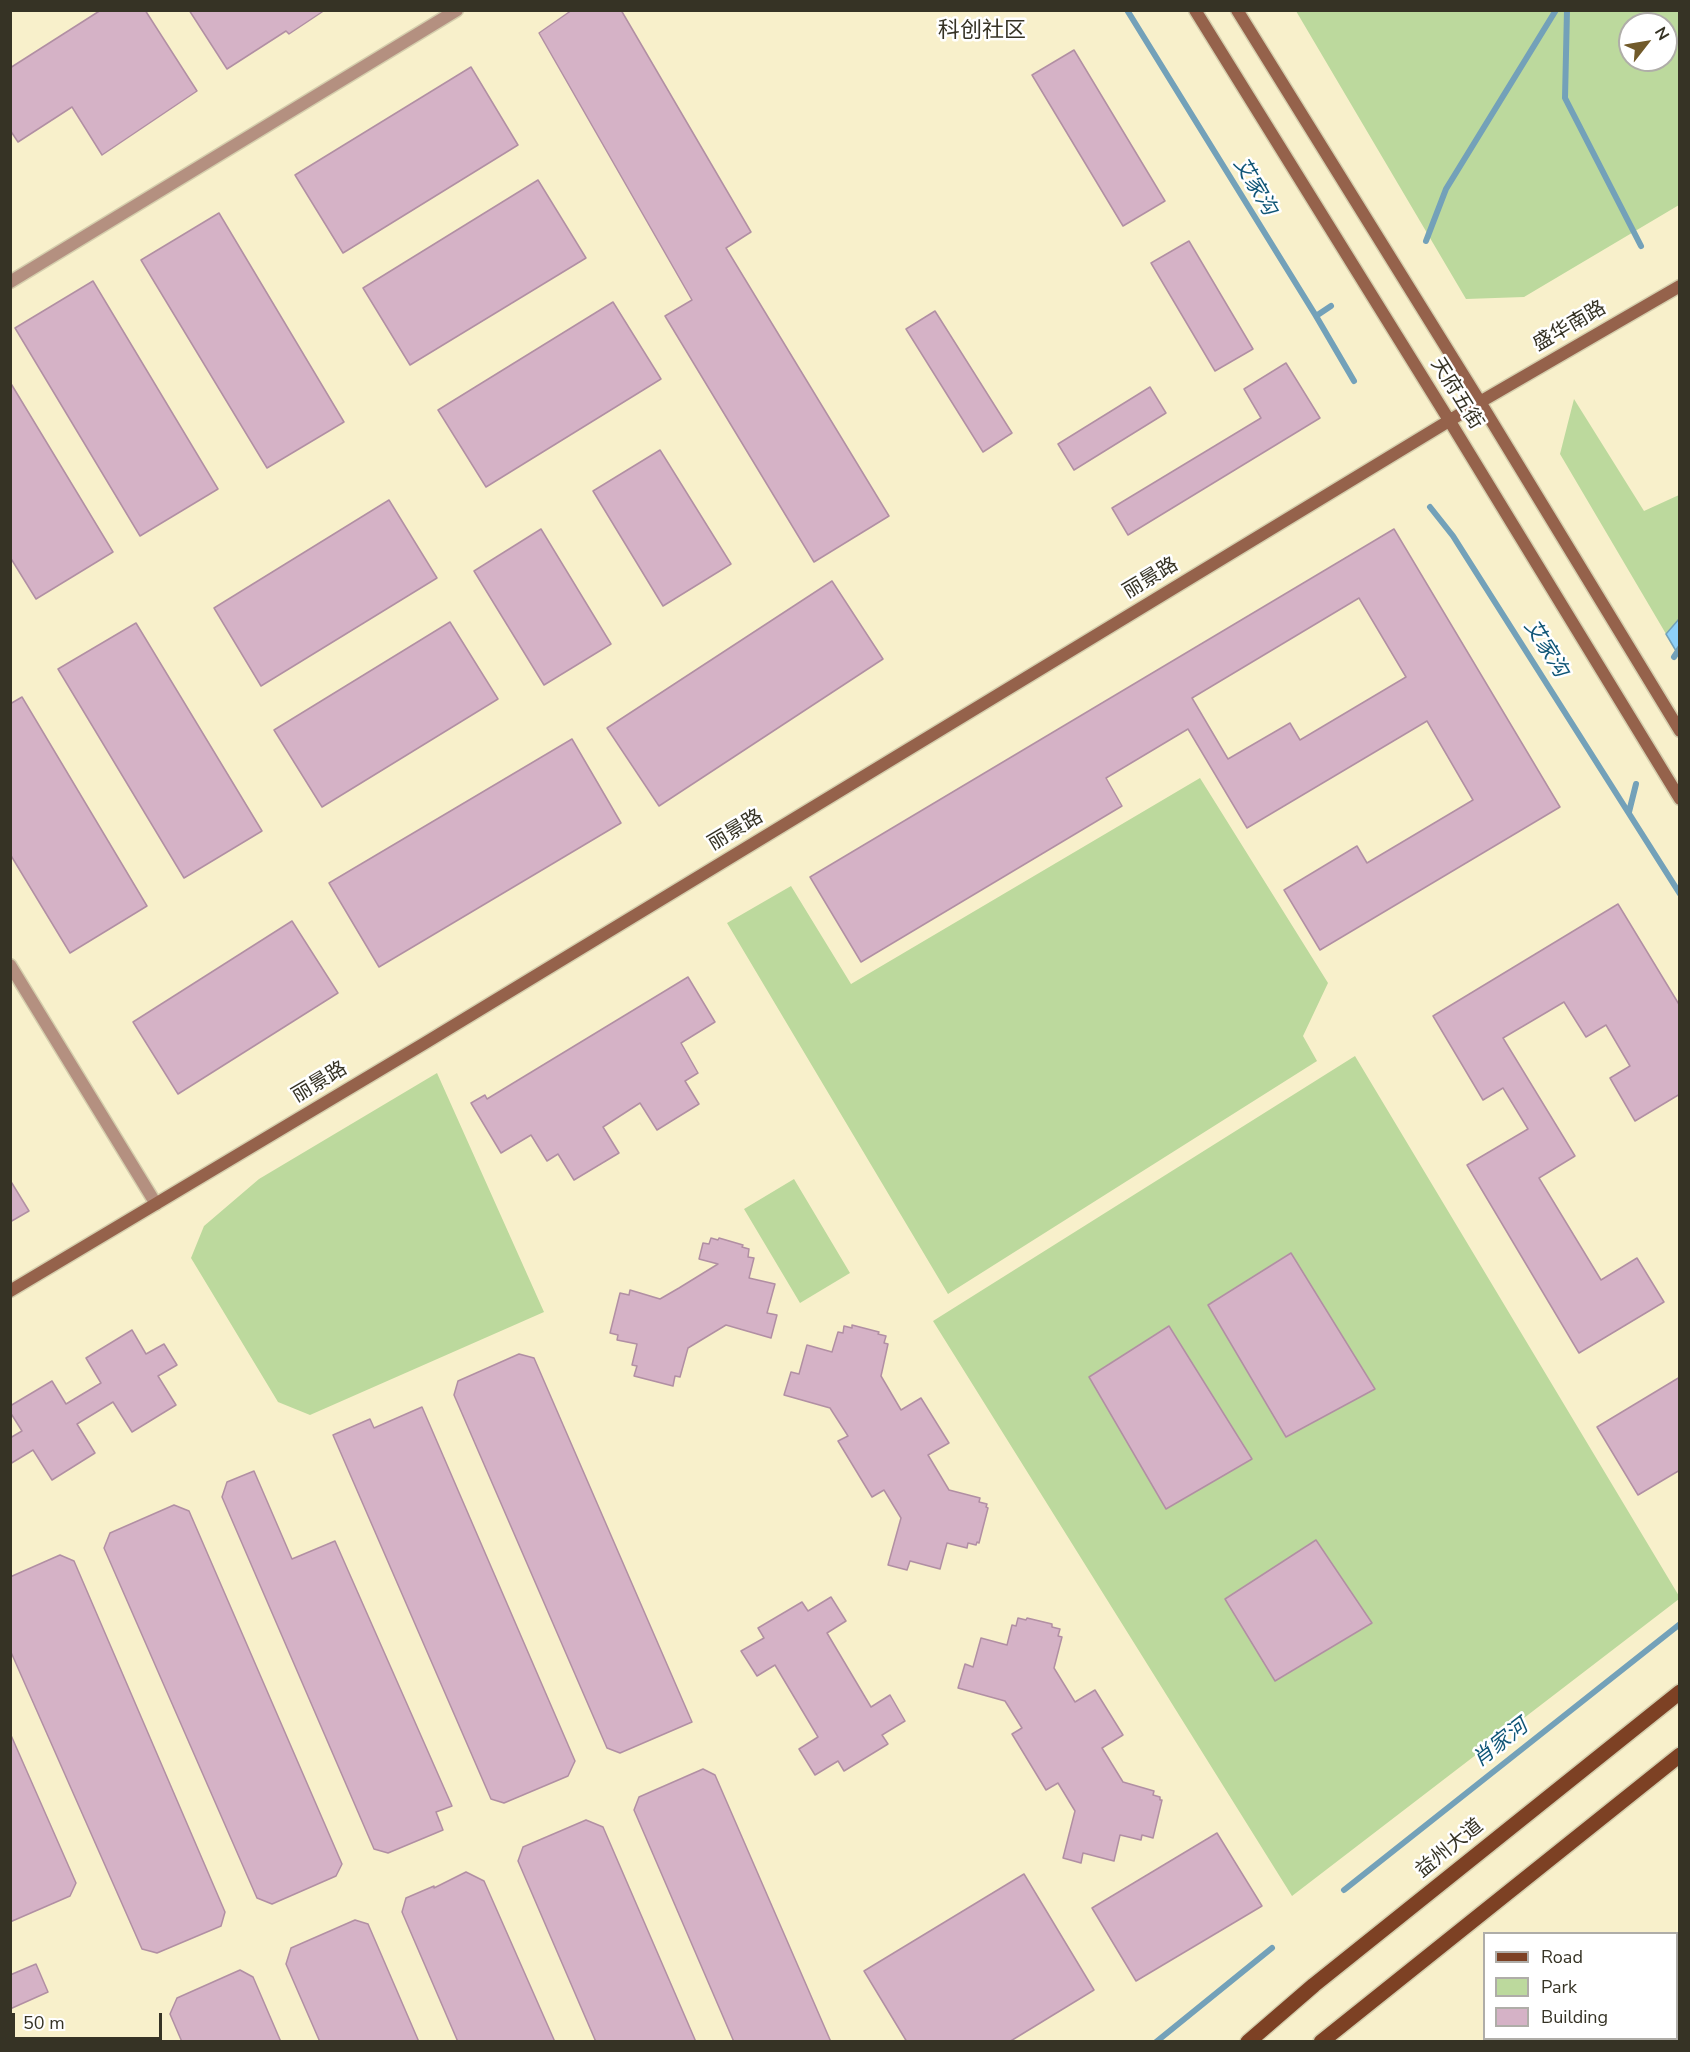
<!DOCTYPE html>
<html>
<head>
<meta charset="utf-8">
<style>
  body { margin:0 }
  #map { position:relative; width:1690px; height:2052px; overflow:hidden; background:#f8f0cb; font-family:"Nunito Sans",sans-serif }
  canvas { display:block }
  .frame { position:absolute; inset:0; border:12px solid #363325; pointer-events:none }
  .legend { position:absolute; left:1483px; top:1932px; width:195px; height:108px; box-sizing:border-box; background:#fff; border:2px solid #afada8; margin:0; padding:8px 10px; list-style:none; font-size:18px; color:#363325 }
  .legend li { display:flex; align-items:center; gap:12px; height:30px }
  .legend b { width:30px; border:2px solid #afada8 }
  .north { position:absolute; left:1618px; top:12px; width:60px; height:60px; box-sizing:border-box; background:#fff; border:2px solid #afada8; border-radius:50%; rotate:59deg; font-size:16px; font-weight:700; line-height:24px; text-align:center; color:#363325 }
  .north::after { content:''; display:block; margin:auto; width:21px; height:27px; background:#715a2a; clip-path:polygon(50% 0,100% 100%,50% 72%,0 100%) }
  .scale { position:absolute; left:12px; top:2013px; width:150px; height:27px; box-sizing:border-box; border:3px solid #363325; border-top:0; padding-left:8px; font-size:18px; line-height:21px; white-space:nowrap; color:#363325; -webkit-text-stroke:4px #fff; paint-order:stroke }
</style>
</head>
<body>
<div id="map">
<canvas width="1690" height="2052"></canvas>
<div class="frame"></div>
<ul class="legend">
<li><b style="height:8px;background:#7d4124"></b>Road</li>
<li><b style="height:16px;background:#bcd99d"></b>Park</li>
<li><b style="height:16px;background:#d5b2c6"></b>Building</li>
</ul>
<div class="north">N</div>
<div class="scale">50 m</div>
</div>
<script>
const ctx = document.querySelector('canvas').getContext('2d');
ctx.lineJoin = 'round';
function fillPath(path, color) { ctx.fillStyle = color; ctx.fill(path, 'evenodd'); }
const poly = rows => new Path2D(rows.map(r => 'M' + r).join(''));
function trace(path, color, width, dash) { ctx.strokeStyle = color; ctx.lineWidth = width; ctx.lineCap = dash ? 'butt' : 'round'; ctx.setLineDash(dash || []); ctx.stroke(path); }
function drawText(font, color, halo, rows, align = 'center') {
  ctx.font = font + ' "Nunito Sans","Noto Sans SC",sans-serif'; ctx.lineWidth = 5; ctx.setLineDash([]); ctx.textBaseline = 'middle'; ctx.strokeStyle = halo; ctx.fillStyle = color; for (const [text, x, y, turn = 0] of rows) {
    ctx.save(); ctx.translate(x, y); ctx.rotate((+turn || 0) * Math.PI / 180); ctx.textAlign = isNaN(turn) ? turn : align; if (halo) ctx.strokeText(text, 0, 0); ctx.fillText(text, 0, 0); ctx.restore();
  }
}
fillPath(poly([
  [1296,11,1679,11,1679,205,1524,297,1466,299],
  [1630,24,1666,24,1666,60,1630,60],
  [1574,399,1644,511,1679,495,1679,656,1560,454],
  [1200,778,1328,983,1303,1036,1317,1061,948,1294,727,923,791,886,851,984],
  [1355,1056,1679,1596,1679,1599,1292,1896,933,1321],
  [437,1073,544,1312,310,1415,278,1402,191,1258,204,1226,259,1179],
  [794,1179,850,1273,800,1303,744,1209]
]), '#bcd99d');
const water = poly([
  [1679,619,1679,656,1666,634,1679,619]
]);
fillPath(water, '#8dd0f8');
trace(water, '#73a1b9', 1.5);
trace(poly([
  [1127,10,1316,316,1354,381],
  [1567,10,1565,98,1641,246],
  [1426,241,1446,189,1556,10],
  [1316,316,1331,306],
  [1430,507,1453,536,1680,894],
  [1674,657,1680,648],
  [1629,812,1636,784],
  [1344,1890,1680,1624],
  [1156,2042,1272,1948]
]), '#73a1b9', 6);
const building = poly([
  [101,10,145,10,197,91,102,155,72,107,18,142,10,130,10,68,101,10],
  [189,10,325,10,289,34,286,31,227,69,189,10],
  [572,10,621,10,751,232,726,248,889,516,814,562,665,316,692,300,539,33,572,10],
  [1074,50,1165,201,1123,226,1032,75,1074,50],
  [471,67,518,145,343,253,295,175,471,67],
  [538,180,586,258,410,365,363,288,538,180],
  [219,213,344,422,267,468,141,260,219,213],
  [1189,241,1253,349,1215,371,1151,263,1189,241],
  [93,281,218,489,140,536,15,328,93,281],
  [613,302,661,379,486,487,438,410,613,302],
  [935,311,1012,433,983,452,906,329,935,311],
  [1286,363,1320,418,1128,535,1112,508,1261,418,1244,389,1286,363],
  [10,382,113,552,36,599,10,557,10,382],
  [1150,387,1166,413,1074,470,1058,444,1150,387],
  [660,450,731,564,663,606,593,491,660,450],
  [389,500,437,578,261,686,214,608,389,500],
  [541,529,611,644,544,685,474,571,541,529],
  [1394,529,1560,807,1320,950,1284,890,1357,846,1367,863,1473,800,1427,721,1247,828,1188,729,1106,778,1122,806,861,962,810,877,1394,529],
  [1359,598,1406,677,1300,740,1290,723,1228,759,1192,698,1359,598],
  [832,581,883,659,659,806,607,728,832,581],
  [450,622,498,699,322,807,274,730,450,622],
  [136,623,262,831,184,878,58,669,136,623],
  [22,697,147,906,70,953,10,854,10,704,22,697],
  [572,739,621,823,379,967,329,883,572,739],
  [1618,904,1680,1006,1680,1094,1635,1121,1610,1078,1630,1066,1606,1025,1586,1037,1564,1002,1503,1038,1575,1156,1539,1178,1601,1280,1637,1258,1664,1302,1579,1353,1467,1165,1528,1129,1503,1088,1483,1100,1433,1016,1618,904],
  [292,921,338,993,178,1094,133,1022,292,921],
  [688,977,715,1022,681,1043,698,1073,685,1081,699,1104,657,1130,640,1103,603,1127,619,1153,574,1180,558,1154,547,1161,531,1135,501,1153,471,1103,485,1095,487,1099,688,977],
  [10,1180,29,1211,10,1222,10,1180],
  [711,1238,718,1240,719,1238,743,1245,742,1247,749,1249,748,1257,754,1258,749,1278,775,1284,767,1313,777,1315,771,1338,726,1325,688,1348,680,1377,675,1376,673,1386,634,1376,637,1366,632,1365,637,1344,617,1340,618,1335,610,1333,620,1293,629,1295,630,1290,660,1299,679,1288,718,1264,699,1259,703,1243,709,1244,711,1238],
  [1291,1253,1375,1389,1286,1437,1208,1305,1291,1253],
  [852,1325,879,1332,878,1334,886,1336,884,1343,888,1344,881,1376,901,1410,921,1398,949,1443,928,1455,949,1490,980,1498,979,1502,987,1504,986,1507,988,1508,979,1543,977,1542,976,1545,968,1543,967,1548,947,1543,940,1569,910,1561,907,1570,888,1565,901,1518,884,1490,872,1497,838,1441,848,1436,830,1408,784,1395,791,1372,799,1374,807,1345,832,1352,838,1332,843,1333,844,1326,852,1328,852,1325],
  [1169,1326,1252,1459,1166,1509,1089,1377,1169,1326],
  [132,1330,146,1354,164,1344,177,1365,158,1376,176,1405,132,1432,113,1402,77,1424,95,1453,52,1480,33,1450,10,1464,10,1438,22,1431,10,1412,10,1406,52,1381,66,1404,101,1383,86,1358,132,1330],
  [519,1354,534,1358,692,1722,620,1753,607,1748,454,1395,458,1381,519,1354],
  [1680,1377,1680,1470,1638,1495,1597,1427,1680,1377],
  [422,1407,575,1761,568,1776,504,1803,491,1799,333,1435,370,1419,374,1428,422,1407],
  [254,1471,292,1559,335,1541,452,1806,436,1812,443,1830,388,1853,374,1849,222,1497,227,1482,254,1471],
  [174,1505,189,1511,342,1864,336,1876,272,1904,257,1898,104,1548,110,1533,174,1505],
  [1316,1540,1372,1623,1275,1681,1225,1599,1316,1540],
  [60,1555,74,1561,225,1912,221,1926,157,1953,142,1949,10,1650,10,1577,60,1555],
  [831,1597,846,1621,827,1633,871,1707,890,1695,905,1721,882,1735,888,1744,844,1771,838,1761,815,1775,799,1749,818,1737,775,1665,757,1676,741,1651,764,1638,758,1628,802,1602,808,1611,831,1597],
  [1018,1618,1026,1620,1027,1618,1052,1624,1052,1627,1060,1629,1058,1636,1062,1637,1054,1668,1075,1702,1095,1690,1123,1735,1102,1748,1123,1782,1154,1791,1153,1795,1160,1797,1160,1800,1162,1800,1153,1838,1142,1835,1141,1840,1120,1835,1114,1861,1083,1853,1081,1863,1063,1858,1075,1811,1058,1783,1046,1790,1012,1734,1022,1728,1005,1701,958,1688,965,1664,973,1667,981,1638,1007,1645,1012,1625,1016,1626,1018,1618],
  [10,1733,76,1883,70,1896,10,1922,10,1733],
  [703,1769,715,1775,831,2042,734,2042,634,1810,639,1797,703,1769],
  [586,1820,603,1827,696,2042,596,2042,518,1861,523,1847,586,1820],
  [1217,1833,1262,1906,1136,1981,1092,1908,1217,1833],
  [466,1872,484,1881,555,2042,458,2042,402,1912,406,1898,434,1886,434,1888,466,1872],
  [1024,1874,1094,1990,1009,2042,907,2042,864,1971,1024,1874],
  [355,1920,368,1924,419,2042,320,2042,286,1964,291,1948,355,1920],
  [36,1964,48,1992,10,2009,10,1975,36,1964],
  [240,1970,253,1977,281,2042,182,2042,170,2014,177,1998,240,1970]
]);
fillPath(building, '#d5b2c6');
trace(building, '#b18fa3', 1.5);
const street = poly([
  [10,282,457,10],
  [10,965,156,1204]
]);
const secondary = poly([
  [1195,10,1449,420,1680,799],
  [1237,10,1480,402,1680,731],
  [10,1291,425,1043,1480,402,1680,286]
]);
const primary = poly([
  [1248,2042,1314,1985,1680,1692],
  [1321,2042,1680,1755]
]);
trace(street, '#d5cead', 15);
trace(secondary, '#d5cead', 15);
trace(primary, '#d5cead', 18);
trace(street, '#b49080', 12);
trace(secondary, '#95624b', 12);
trace(primary, '#7d4124', 15);
drawText('20px', '#363325', '#fff', [
  ["盛华南路",1570,327,-30],
  ["天府五街",1456,394,58],
  ["丽景路",1151,579,-31],
  ["丽景路",736,831,-31],
  ["丽景路",320,1083,-31],
  ["益州大道",1450,1849,-39]
]);
drawText('italic 21px', '#105677', '#fff', [
  ["艾家沟",1254,187,59],
  ["艾家沟",1545,649,58],
  ["肖家河",1501,1744,-38]
]);
drawText('22px', '#363325', '#fff', [
  ["科创社区",982,32]
]);
</script>
</body>
</html>
